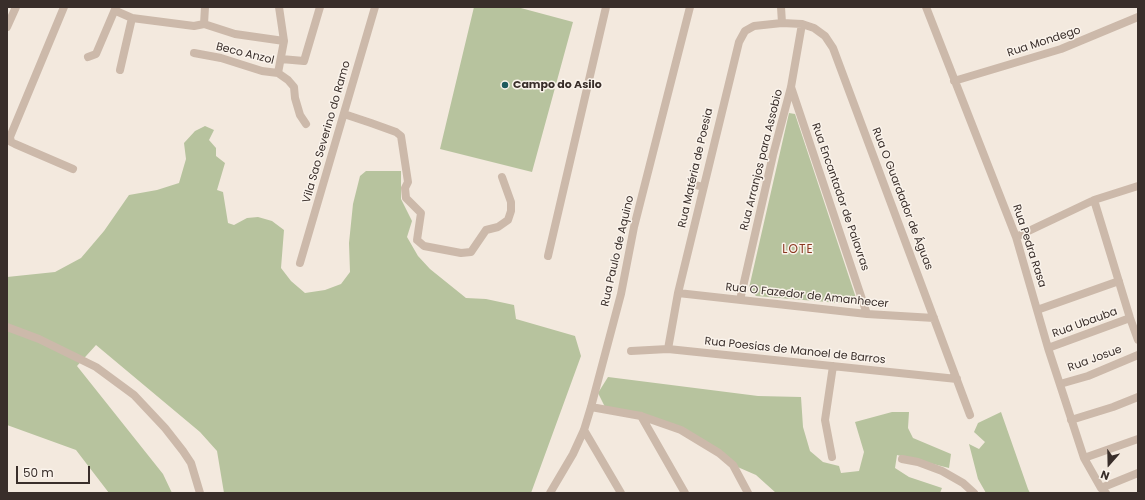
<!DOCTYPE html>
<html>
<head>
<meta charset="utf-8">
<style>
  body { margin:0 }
  #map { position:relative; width:1145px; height:500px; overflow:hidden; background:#f3e9de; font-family:Poppins,sans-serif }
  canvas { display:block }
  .frame { position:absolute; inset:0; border:8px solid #392e2a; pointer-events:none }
  .north { position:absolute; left:1089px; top:444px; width:40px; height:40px; -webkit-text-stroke:3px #faf3eb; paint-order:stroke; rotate:200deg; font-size:11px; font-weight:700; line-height:16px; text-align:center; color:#392e2a }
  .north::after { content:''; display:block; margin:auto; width:14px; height:18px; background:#392e2a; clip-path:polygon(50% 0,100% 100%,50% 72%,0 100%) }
  .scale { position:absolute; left:16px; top:466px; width:74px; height:18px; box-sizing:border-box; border:2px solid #392e2a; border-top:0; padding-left:5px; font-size:12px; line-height:14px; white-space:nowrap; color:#392e2a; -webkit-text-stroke:3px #faf3eb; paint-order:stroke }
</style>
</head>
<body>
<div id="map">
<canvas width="1145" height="500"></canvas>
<div class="frame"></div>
<div class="north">N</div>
<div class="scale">50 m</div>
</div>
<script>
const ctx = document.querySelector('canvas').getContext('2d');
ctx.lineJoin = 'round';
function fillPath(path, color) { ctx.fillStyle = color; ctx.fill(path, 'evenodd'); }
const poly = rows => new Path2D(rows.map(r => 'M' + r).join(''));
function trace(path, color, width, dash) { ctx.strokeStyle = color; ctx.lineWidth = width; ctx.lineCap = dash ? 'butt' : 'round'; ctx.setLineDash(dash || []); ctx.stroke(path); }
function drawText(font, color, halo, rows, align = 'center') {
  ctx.font = font + ' Poppins,sans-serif'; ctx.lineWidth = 3; ctx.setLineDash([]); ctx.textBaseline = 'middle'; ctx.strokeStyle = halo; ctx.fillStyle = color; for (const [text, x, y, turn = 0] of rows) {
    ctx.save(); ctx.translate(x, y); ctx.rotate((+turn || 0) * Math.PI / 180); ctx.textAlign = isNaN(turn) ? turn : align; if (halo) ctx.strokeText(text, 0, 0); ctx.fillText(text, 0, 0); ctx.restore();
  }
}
fillPath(poly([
  [474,7,517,7,573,22,532,172,440,149],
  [789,113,795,114,856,298,851,304,756,296,749,288],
  [205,126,214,130,209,140,216,148,216,156,225,163,217,190,223,192,228,223,234,225,247,218,258,217,272,221,284,230,281,268,291,281,305,293,325,290,341,284,350,272,349,243,353,204,360,176,366,171,401,171,401,199,412,221,407,237,418,256,430,269,466,298,486,299,514,305,516,319,575,336,581,356,531,493,224,493,217,451,200,432,96,345,77,366,163,474,172,493,109,493,76,450,7,425,7,277,55,272,81,258,104,231,129,195,157,190,179,183,186,159,184,143,195,131],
  [608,377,758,396,801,397,803,427,810,451,823,462,839,466,841,473,859,471,864,452,855,422,892,412,909,412,908,428,913,438,951,454,949,468,897,455,895,468,909,477,942,488,940,493,776,493,756,475,733,465,681,430,606,409,598,393],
  [1001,412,1028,489,1030,493,986,493,978,479,969,444,979,449,985,442,974,432,978,423]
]), '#b7c39e');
trace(poly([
  [64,7,10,137,11,142,15,144,73,169],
  [781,7,782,23],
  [926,7,1016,237,1048,348,1084,458,1101,488,1106,493],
  [116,11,132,18,194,26,204,24,235,34,284,41],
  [204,24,205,7],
  [7,27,16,7],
  [194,53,221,58,262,71,278,73,288,80,294,87,295,98,300,115,306,124],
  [88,57,96,54,116,7],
  [281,59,304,61,320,7],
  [120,70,132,18],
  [278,73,284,41,279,7],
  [954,81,1061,49,1138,17],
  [791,87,867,314],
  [344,114,371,123,396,132,401,136,408,182,405,188,406,198,421,213,417,240,424,246,461,253,471,252,486,230,498,227,508,220,511,211,511,202,502,177],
  [692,184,703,187],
  [1094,200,1130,318,1138,340],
  [1016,237,1094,200,1138,186],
  [548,256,606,7],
  [300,263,375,7],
  [678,293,867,314,934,318],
  [740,300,773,155,791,87,802,24],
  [1037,310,1119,281],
  [7,327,39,339,96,367,134,395,165,428,183,451,191,463,200,493],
  [1048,348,1130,318],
  [668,349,678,293,739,42,745,31,754,26,782,23,802,24,814,28,825,36,833,48,970,415],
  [631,351,668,349,957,379],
  [1060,384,1088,376,1138,355],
  [591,407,641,416,681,430,719,453,733,465,748,493],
  [641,416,685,493],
  [1071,420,1113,407,1138,397],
  [584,430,621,493],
  [832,457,825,420,833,366],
  [1084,458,1138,439],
  [902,459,918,462,942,471,963,483,974,493],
  [1101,488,1138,473],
  [550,493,573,454,584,430,591,407,621,294,634,227,690,7]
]), '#ccb9aa', 8);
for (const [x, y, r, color] of [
  [505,85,4,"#1e595c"]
]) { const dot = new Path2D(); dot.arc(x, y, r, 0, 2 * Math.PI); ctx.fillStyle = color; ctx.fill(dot); trace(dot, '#faf3eb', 1.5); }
drawText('11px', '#392e2a', '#faf3eb', [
  ["Rua Mondego",1044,42,-18],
  ["Beco Anzol",245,54,14],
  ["Vila Sao Severino do Ramo",327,132,-74],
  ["Rua Arranjos para Assobio",762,160,-76],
  ["Rua Matéria de Poesia",696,168,-77],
  ["Rua Encantador de Palavras",840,197,71],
  ["Rua O Guardador de Águas",902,199,69],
  ["Rua Pedra Rasa",1029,246,72],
  ["Rua Paulo de Aquino",618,251,-77],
  ["Rua O Fazedor de Amanhecer",807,296,6],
  ["Rua Ubauba",1085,323,-20],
  ["Rua Poesias de Manoel de Barros",795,351,6],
  ["Rua Josue",1095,359,-20]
]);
drawText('bold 11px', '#392e2a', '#faf3eb', [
  ["Campo do Asilo",513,85]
], 'left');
ctx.letterSpacing = '1px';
drawText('12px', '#8a3821', '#faf3eb', [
  ["LOTE",798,250]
]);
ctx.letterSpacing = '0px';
</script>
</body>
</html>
